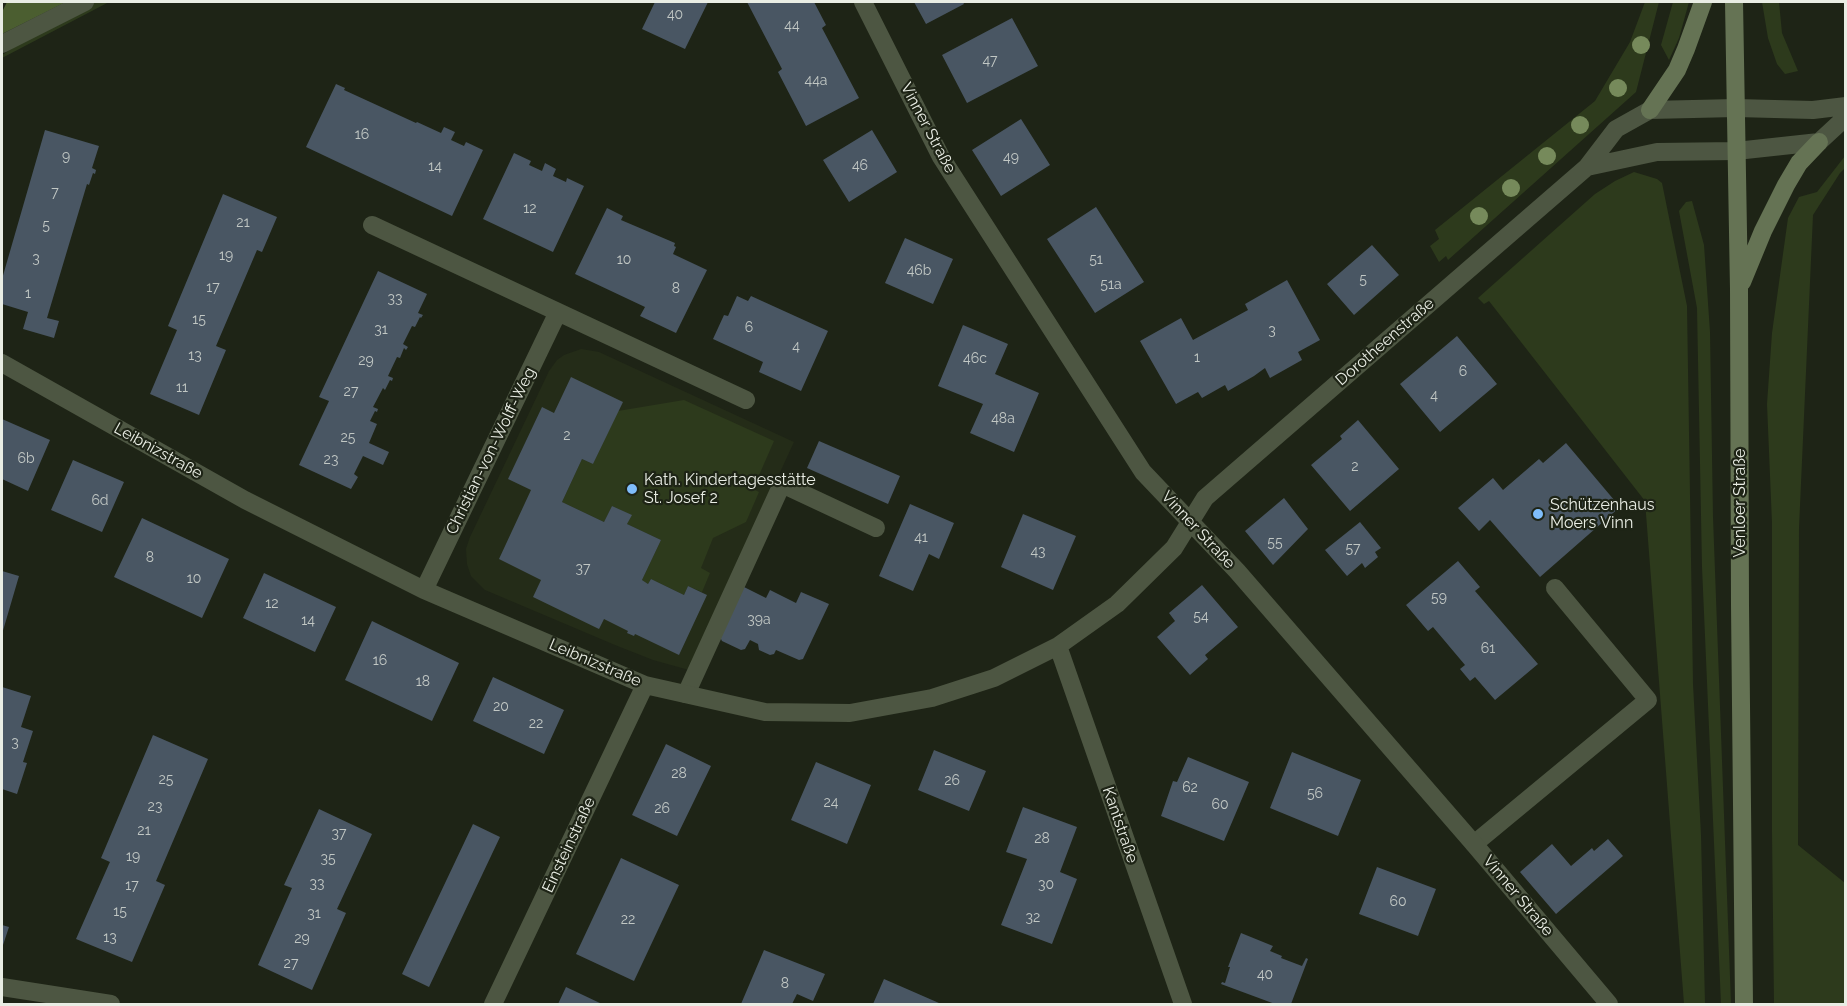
<!DOCTYPE html>
<html>
<head>
<meta charset="utf-8">
<style>
  body { margin:0 }
  #map { position:relative; width:1847px; height:1006px; overflow:hidden; background:#1e2416; font-family:Raleway,sans-serif }
  canvas { display:block }
  .frame { position:absolute; inset:0; border:3px solid #e9ede4; pointer-events:none }
</style>
</head>
<body>
<div id="map">
<canvas width="1847" height="1006"></canvas>
<div class="frame"></div>
</div>
<script>
const ctx = document.querySelector('canvas').getContext('2d');
ctx.lineJoin = 'round';
function fillPath(path, color) { ctx.fillStyle = color; ctx.fill(path, 'evenodd'); }
const poly = rows => new Path2D(rows.map(r => 'M' + r).join(''));
function trace(path, color, width, dash) { ctx.strokeStyle = color; ctx.lineWidth = width; ctx.lineCap = dash ? 'butt' : 'round'; ctx.setLineDash(dash || []); ctx.stroke(path); }
function drawText(font, color, halo, rows, align = 'center') {
  ctx.font = font + ' Raleway,sans-serif'; ctx.lineWidth = 4.5; ctx.setLineDash([]); ctx.textBaseline = 'middle'; ctx.strokeStyle = halo; ctx.fillStyle = color; for (const [text, x, y, turn = 0] of rows) {
    ctx.save(); ctx.translate(x, y); ctx.rotate((+turn || 0) * Math.PI / 180); ctx.textAlign = isNaN(turn) ? turn : align; if (halo) ctx.strokeText(text, 0, 0); ctx.fillText(text, 0, 0); ctx.restore();
  }
}
fillPath(poly([
  [581,349,599,352,794,442,689,670,653,660,615,645,485,590,471,576,467,564,466,549,470,537,549,371,557,360,564,355]
]), '#242c18');
fillPath(poly([
  [95,2,109,2,2,58,2,55,19,44],
  [1645,2,1659,2,1636,92,1448,260,1446,256,1439,262,1430,246,1439,239,1435,230,1595,101,1630,42],
  [1673,2,1689,2,1679,38,1669,60,1661,45],
  [1762,2,1779,2,1782,33,1798,71,1785,74,1777,64,1768,38],
  [1845,156,1845,168,1840,173,1813,215,1799,528,1798,845,1845,883,1845,1004,1774,1004,1772,832,1772,523,1767,404,1772,333,1788,218,1799,197,1817,192],
  [1634,172,1657,179,1662,183,1687,306,1693,684,1701,835,1705,1004,1684,1004,1645,501,1489,301,1484,304,1478,298,1595,194,1615,181],
  [1692,201,1704,245,1710,332,1713,517,1731,1004,1721,1004,1702,567,1697,308,1679,211,1686,202],
  [684,400,774,441,753,489,759,492,746,522,713,538,701,568,710,573,702,592,688,586,684,595,651,579,648,584,642,580,661,540,627,524,631,515,612,506,604,522,562,502,582,459,593,464,618,411]
]), '#2d3a1c');
fillPath(poly([
  [7,2,66,2,2,34,2,12]
]), '#4b5e30');
fillPath(poly([
  [655,2,708,2,685,49,642,29],
  [747,2,814,2,826,25,822,28,859,98,806,126,778,72,782,69],
  [914,2,963,2,964,4,926,24],
  [1012,18,1038,66,967,103,942,55],
  [336,84,345,88,344,90,416,123,417,122,441,133,444,127,455,132,451,140,464,146,466,142,483,150,452,216,306,147],
  [1021,119,1050,165,1001,196,972,150],
  [45,130,99,146,92,168,96,170,95,174,93,173,89,185,87,184,47,318,59,321,54,338,23,329,28,312,2,304,2,279],
  [872,130,897,172,849,202,823,160],
  [514,153,531,161,529,165,542,171,545,163,556,169,553,176,566,182,567,178,584,186,553,252,483,219],
  [223,194,277,217,262,252,257,250,216,346,226,350,199,415,150,394,177,330,168,326],
  [1096,207,1144,282,1095,313,1047,239],
  [607,208,623,216,621,220,675,243,674,246,676,247,673,254,707,270,676,333,640,316,645,307,575,274],
  [905,238,953,259,933,304,885,283],
  [1372,245,1399,275,1354,315,1327,284],
  [378,271,427,294,418,313,423,315,421,318,420,317,415,327,412,326,403,344,408,347,406,350,404,348,400,358,397,357,388,376,393,378,392,381,390,380,385,390,383,388,373,407,378,409,377,412,375,411,370,421,377,424,369,443,389,452,383,465,363,456,354,474,358,477,351,489,299,465,329,401,319,397],
  [1287,280,1320,340,1298,352,1302,360,1270,378,1265,368,1254,376,1228,391,1225,385,1202,398,1198,392,1176,404,1140,341,1181,318,1193,340,1248,310,1245,304],
  [737,296,748,301,751,296,828,331,801,391,759,372,763,362,713,339,724,315,728,316],
  [963,325,1008,344,995,374,1039,393,1014,452,970,433,983,404,938,386],
  [1457,336,1497,384,1440,432,1400,384],
  [571,377,623,402,593,464,582,459,562,502,604,522,612,506,632,515,627,524,661,540,642,580,648,584,651,579,684,595,688,586,707,595,679,655,635,634,634,636,627,633,628,631,604,619,599,629,533,597,541,580,499,559,531,490,508,479,542,407,554,413],
  [2,419,50,440,28,491,2,479],
  [1358,420,1399,469,1350,511,1311,465,1342,439,1340,436],
  [819,441,900,476,888,504,807,468],
  [1566,443,1620,507,1540,577,1490,520,1479,531,1458,508,1493,478,1503,490,1539,459,1543,463],
  [73,460,124,482,102,532,51,510],
  [1284,498,1308,529,1273,565,1245,531],
  [910,504,954,523,939,559,929,554,913,591,879,576],
  [1023,514,1076,536,1053,590,1001,567],
  [142,518,229,559,202,618,114,577],
  [1360,522,1381,548,1375,552,1378,557,1365,568,1362,563,1347,576,1325,550],
  [1458,561,1480,587,1475,591,1538,664,1495,700,1475,677,1470,681,1460,669,1465,665,1433,627,1428,631,1406,605],
  [2,571,19,576,2,634],
  [264,573,336,607,315,652,243,618],
  [1202,585,1238,627,1205,655,1208,659,1190,675,1157,637,1175,621,1169,613],
  [744,587,766,598,770,590,796,603,801,592,829,604,803,659,799,660,776,650,774,654,770,655,759,650,758,644,750,640,745,649,741,650,722,641,720,637],
  [372,621,459,663,432,721,345,680],
  [493,677,564,710,544,754,473,721],
  [2,687,31,696,21,727,33,731,23,762,27,763,17,794,2,789],
  [153,735,208,759,156,881,165,885,132,962,76,939,109,864,110,862,101,858],
  [666,744,711,766,677,836,632,815],
  [934,750,986,771,969,811,918,790],
  [1292,752,1361,780,1338,836,1270,808],
  [1188,757,1249,782,1224,841,1161,816,1173,781,1177,782],
  [816,762,871,785,847,844,791,820],
  [1023,807,1077,827,1060,872,1077,879,1052,944,1001,925,1027,859,1006,852],
  [319,809,372,834,337,909,346,913,312,990,258,965,292,888,284,885],
  [473,824,500,837,429,987,402,974],
  [1608,839,1623,856,1556,914,1520,872,1552,844,1571,866,1592,848,1594,851],
  [621,858,679,885,634,981,576,954],
  [1377,867,1436,889,1418,936,1359,914],
  [2,925,9,927,2,948],
  [1241,933,1273,946,1270,951,1282,956,1281,958,1302,966,1306,958,1308,959,1291,1004,1275,1004,1221,984,1222,982,1225,983,1230,967,1228,967],
  [764,950,825,974,813,1001,797,994,792,1004,741,1004],
  [884,979,939,1003,938,1004,873,1004],
  [566,987,602,1004,558,1004]
]), '#495663');
trace(poly([
  [686,694,782,484,876,528],
  [1474,844,1648,700,1555,588]
]), '#4d5642', 18);
trace(poly([
  [863,2,941,157,1143,472,1237,571,1474,844,1609,1004],
  [2,44,85,2],
  [1846,106,1813,110,1736,108,1650,110,1616,129,1587,167,1657,152,1736,151,1819,142,1846,117],
  [372,225,746,400],
  [2,363,245,500,424,590,645,685,765,712,850,713,932,698,994,678,1058,646,1117,604,1174,548,1205,498,1587,167],
  [424,590,558,312],
  [1058,646,1183,1004],
  [2,987,111,1004],
  [493,1004,645,685]
]), '#4d5642', 18);
trace(poly([
  [1734,2,1739,289,1740,605,1744,1004],
  [1650,110,1677,70,1686,49,1703,2],
  [1742,282,1763,231,1786,185,1799,163,1819,142]
]), '#657354', 18);
ctx.fillStyle = '#768a5b';
for (const [x, y] of [
  [1641,45],
  [1618,88],
  [1580,125],
  [1547,156],
  [1511,188],
  [1479,216]
]) { ctx.beginPath(); ctx.arc(x, y, 9, 0, 2 * Math.PI); ctx.fill(); }
for (const [x, y, r, color] of [
  [632,489,6,"#7fbdfa"],
  [1538,514,6,"#7fbdfa"]
]) { const dot = new Path2D(); dot.arc(x, y, r, 0, 2 * Math.PI); ctx.fillStyle = color; ctx.fill(dot); trace(dot, '#1e2416', 2); }
drawText('14px', '#c1c7c4', null, [
  ["40",675,15],
  ["44",792,26],
  ["47",990,61],
  ["44a",816,81],
  ["16",362,135],
  ["9",66,157],
  ["49",1011,158],
  ["46",860,166],
  ["14",435,167],
  ["7",55,193],
  ["12",530,209],
  ["21",243,223],
  ["5",46,226],
  ["19",226,256],
  ["3",36,259],
  ["10",624,260],
  ["51",1096,260],
  ["46b",919,271],
  ["5",1363,280],
  ["51a",1111,285],
  ["17",213,288],
  ["8",676,289],
  ["1",28,294],
  ["33",395,299],
  ["15",199,320],
  ["6",749,328],
  ["31",381,330],
  ["3",1272,331],
  ["4",796,347],
  ["13",195,356],
  ["1",1197,358],
  ["46c",975,359],
  ["29",366,361],
  ["6",1463,372],
  ["11",182,388],
  ["27",351,392],
  ["4",1434,396],
  ["48a",1003,419],
  ["2",567,436],
  ["25",348,438],
  ["6b",26,459],
  ["23",331,460],
  ["2",1355,467],
  ["6d",100,501],
  ["41",921,538],
  ["55",1275,543],
  ["57",1353,549],
  ["43",1038,552],
  ["8",150,558],
  ["37",583,569],
  ["10",194,579],
  ["59",1439,598],
  ["12",272,604],
  ["54",1201,617],
  ["39a",759,620],
  ["14",308,621],
  ["61",1488,649],
  ["16",380,661],
  ["18",423,682],
  ["20",501,707],
  ["22",536,724],
  ["3",15,743],
  ["28",679,774],
  ["25",166,780],
  ["26",952,781],
  ["62",1190,788],
  ["56",1315,794],
  ["24",831,803],
  ["60",1220,805],
  ["23",155,807],
  ["26",662,809],
  ["21",144,831],
  ["37",339,834],
  ["28",1042,839],
  ["19",133,857],
  ["35",328,859],
  ["33",317,884],
  ["30",1046,885],
  ["17",132,886],
  ["60",1398,902],
  ["15",120,912],
  ["31",314,914],
  ["32",1033,918],
  ["22",628,920],
  ["13",110,938],
  ["29",302,939],
  ["27",291,964],
  ["40",1265,975],
  ["8",785,984]
]);
drawText('16px', '#e9ede4', '#1e2416', [
  ["Vinner Straße",928,128,62],
  ["Dorotheenstraße",1385,342,-41],
  ["Leibnizstraße",158,451,29],
  ["Christian-von-Wolff-Weg",491,451,-64],
  ["Venloer Straße",1740,503,-90],
  ["Vinner Straße",1198,530,47],
  ["Leibnizstraße",595,663,23],
  ["Kantstraße",1120,825,71],
  ["Einsteinstraße",569,845,-65],
  ["Vinner Straße",1518,896,50]
]);
drawText('16px', '#e9ede4', '#1e2416', [
  ["Kath. Kindertagesstätte",644,480],
  ["St. Josef 2",644,498],
  ["Schützenhaus",1550,505],
  ["Moers Vinn",1550,523]
], 'left');
</script>
</body>
</html>
